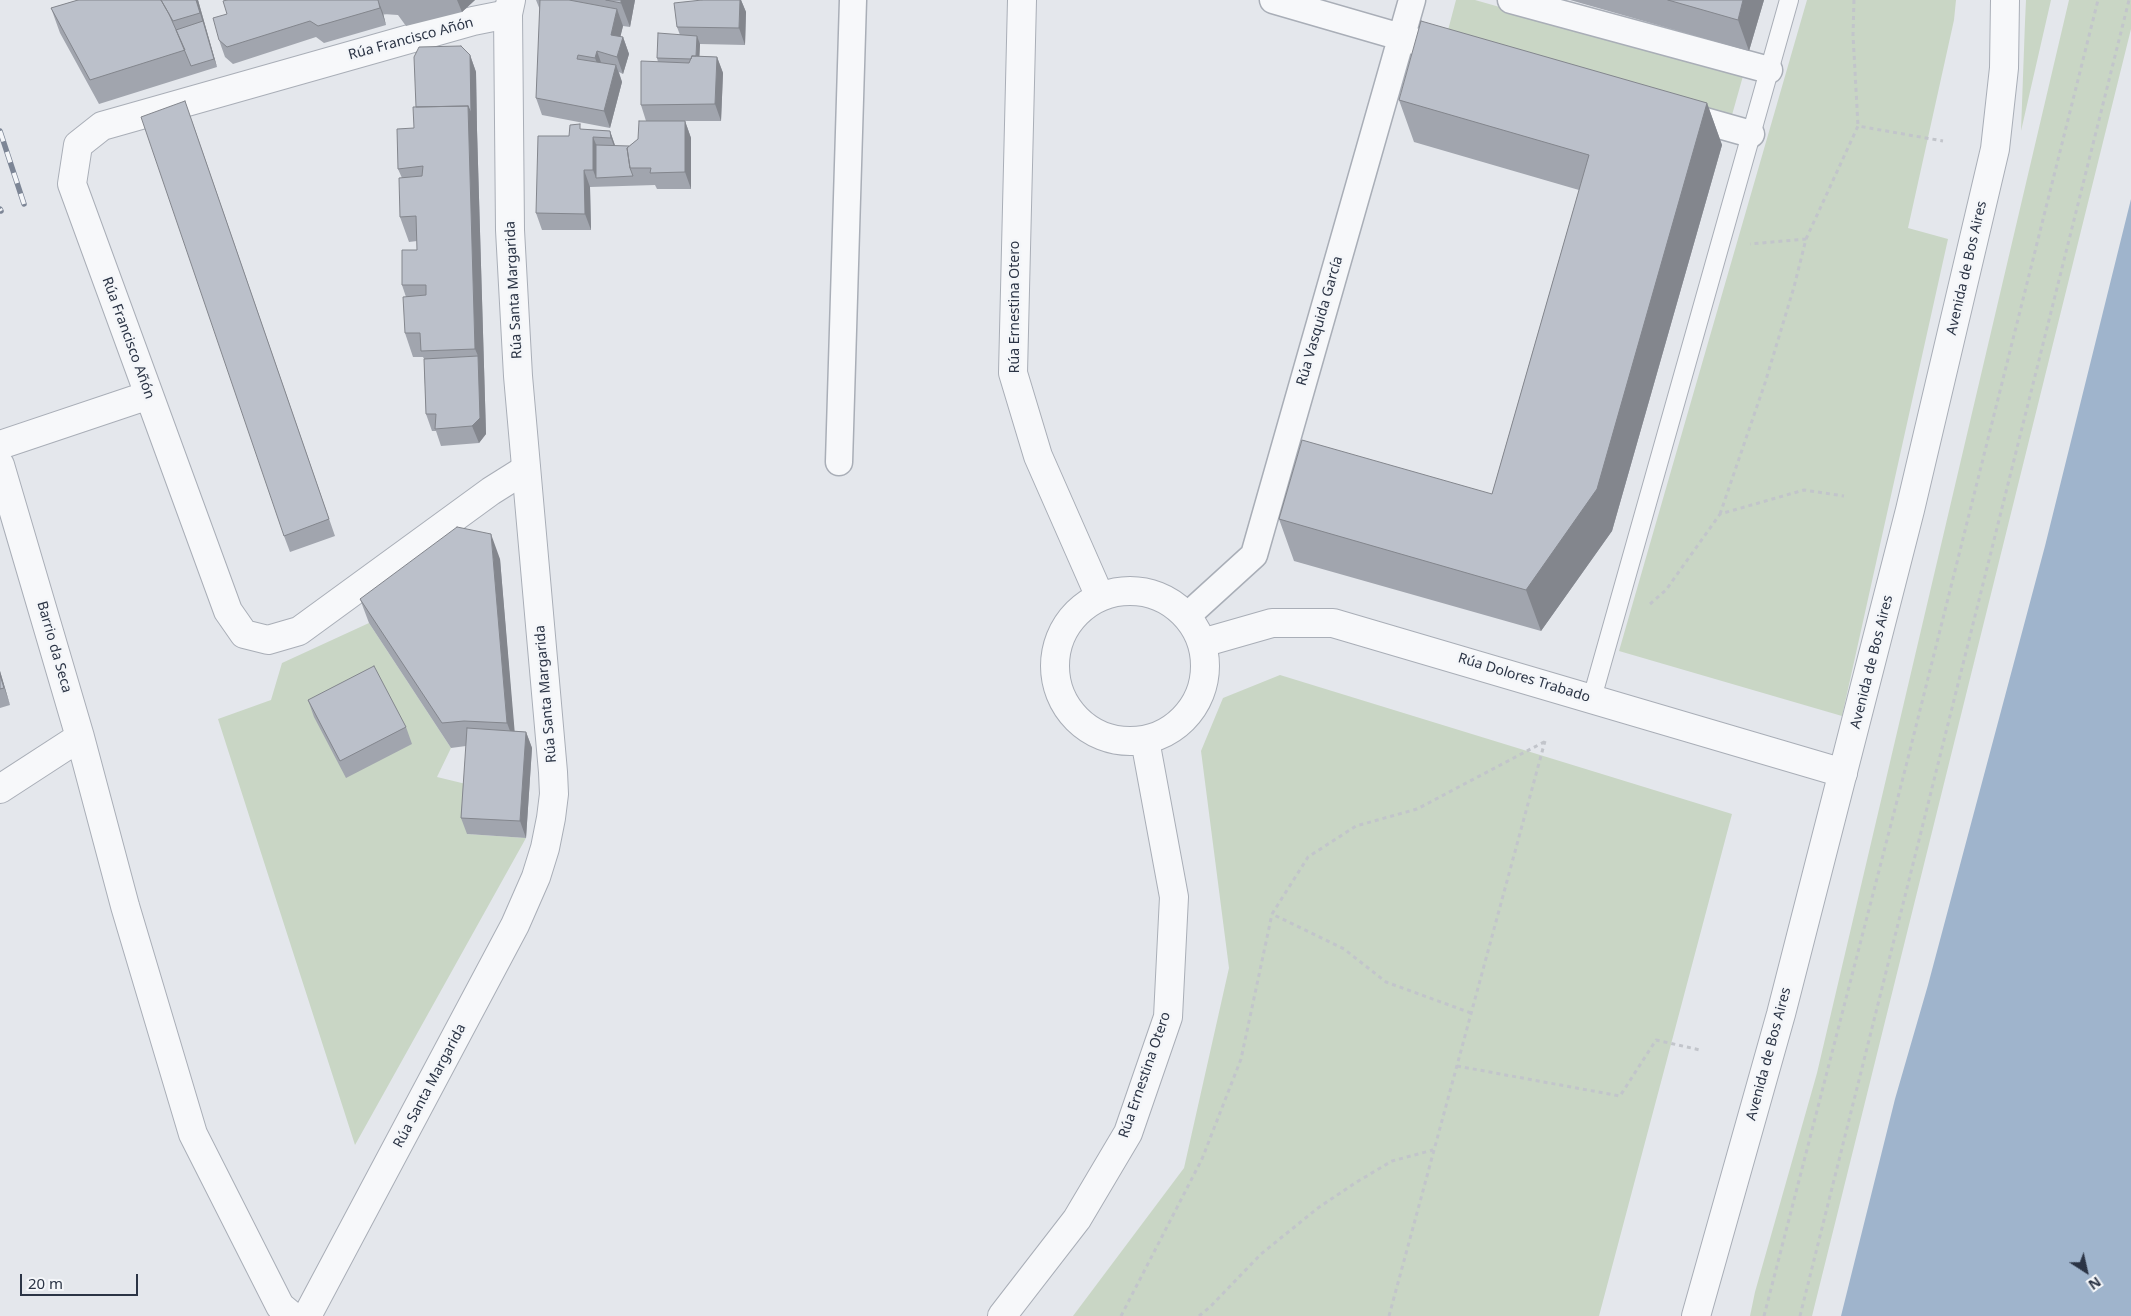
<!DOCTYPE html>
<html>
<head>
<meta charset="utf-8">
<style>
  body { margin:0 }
  #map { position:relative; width:2131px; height:1316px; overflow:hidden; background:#e4e7ec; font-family:"Noto Sans",sans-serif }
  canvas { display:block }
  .north { position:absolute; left:2061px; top:1246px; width:50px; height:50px; -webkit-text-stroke:4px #f4f6f9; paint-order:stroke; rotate:145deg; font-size:14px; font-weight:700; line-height:20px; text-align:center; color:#2b3445 }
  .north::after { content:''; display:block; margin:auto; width:18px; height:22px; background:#2b3445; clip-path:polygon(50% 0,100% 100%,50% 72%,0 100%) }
  .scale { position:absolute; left:20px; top:1274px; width:118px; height:22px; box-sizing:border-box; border:2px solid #2b3445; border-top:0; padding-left:6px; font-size:15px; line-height:18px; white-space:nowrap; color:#2b3445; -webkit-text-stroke:4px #f4f6f9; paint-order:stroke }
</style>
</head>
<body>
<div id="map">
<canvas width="2131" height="1316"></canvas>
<div class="north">N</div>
<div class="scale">20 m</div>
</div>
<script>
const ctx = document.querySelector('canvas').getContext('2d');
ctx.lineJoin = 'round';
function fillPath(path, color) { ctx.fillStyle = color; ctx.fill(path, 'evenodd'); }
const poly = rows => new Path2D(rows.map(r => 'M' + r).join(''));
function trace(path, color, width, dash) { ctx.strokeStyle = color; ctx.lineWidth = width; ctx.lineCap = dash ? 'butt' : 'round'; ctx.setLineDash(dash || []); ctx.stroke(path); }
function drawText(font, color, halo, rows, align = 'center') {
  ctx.font = font + ' "Noto Sans",sans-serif'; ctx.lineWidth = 5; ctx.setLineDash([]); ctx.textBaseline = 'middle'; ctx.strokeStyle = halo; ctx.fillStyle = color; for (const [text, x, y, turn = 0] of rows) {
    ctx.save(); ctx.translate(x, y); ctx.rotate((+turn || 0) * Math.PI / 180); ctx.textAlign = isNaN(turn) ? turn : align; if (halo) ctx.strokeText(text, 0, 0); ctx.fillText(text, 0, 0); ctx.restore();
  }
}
fillPath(poly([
  [1456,0,1475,0,1743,76,1732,115,1447,34],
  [1807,0,1956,0,1954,20,1908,228,1948,239,1842,716,1619,651],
  [2026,0,2051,0,2021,131,2025,22],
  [2069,0,2131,0,2131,29,1812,1316,1750,1316,1755,1292,1817,1073],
  [369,623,451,748,437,777,470,785,467,834,526,838,355,1145,218,719,271,700,282,663],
  [1280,675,1732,814,1599,1316,1073,1316,1184,1168,1229,968,1201,751,1223,698]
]), '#c9d6c5');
fillPath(poly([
  [2131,199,2131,1316,1841,1316,1895,1099,1928,985,2045,546]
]), '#9fb4cc');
const service = poly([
  [1592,698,1789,0]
]);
const pedestrian = poly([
  [1273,0,1418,42],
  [1511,0,1769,70],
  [1680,114,1751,134],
  [839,462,853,0],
  [1187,616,1254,555,1412,0]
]);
const minor = poly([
  [508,14,473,21,102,126,78,145,72,184,228,611,244,634,268,640,299,631,491,491,526,469],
  [0,445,149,395],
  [0,465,80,737,0,789],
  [1202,643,1272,623,1333,623,1843,773],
  [80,737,125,906,193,1134,280,1306,292,1316]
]);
const tertiary = poly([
  [1022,0,1013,373,1038,456,1100,597],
  '1055 666a75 75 0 1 1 150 0a75 75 0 1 1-150 0Z',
  [307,1316,515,925,536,877,545,848,551,818,554,794,553,772,518,376,510,230,508,14,511,0],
  [1002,1316,1077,1219,1128,1133,1168,1017,1174,897,1145,740],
  [1696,1316,1781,1014,1910,510,1995,149,2004,68,2005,0]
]);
trace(service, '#a9aeb7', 20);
trace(pedestrian, '#a9aeb7', 29);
trace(minor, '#a9aeb7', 30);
trace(tertiary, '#a9aeb7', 30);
trace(poly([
  [1854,0,1853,35,1858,126],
  [1806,239,1858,126,1943,141],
  [1720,514,1765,383,1794,287,1806,239,1750,244],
  [1650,604,1666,590,1720,514,1804,490,1844,496],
  [1471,1013,1386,982,1344,949,1272,914,1308,857,1356,826,1417,809,1544,742],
  [1457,1066,1620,1096,1656,1040,1700,1050],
  [1121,1316,1202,1159,1241,1059,1272,914],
  [1199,1316,1210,1307,1261,1254,1318,1208,1355,1183,1392,1161,1433,1150],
  [1389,1316,1545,741],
  [1764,1316,1906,766,2098,0],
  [1800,1316,2129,0]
]), '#c2c5cb', 3, [4, 4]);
trace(service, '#f7f8fa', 18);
trace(pedestrian, '#f7f8fa', 26);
trace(minor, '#f7f8fa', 28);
trace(tertiary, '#f7f8fa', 28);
const rail = poly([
  [0,131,24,204],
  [0,209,1,211]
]);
trace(rail, '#7d8696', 5.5);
trace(rail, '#f4f6f9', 4, [11]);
fillPath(poly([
  [78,0,198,0,217,67,99,104,60,33,51,8],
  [227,0,475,0,462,12,406,26,398,15,383,14,383,13,386,25,324,43,316,37,233,64,225,57,219,40,227,14],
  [536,0,635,0,630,27,623,26,620,37,623,37,629,54,623,74,619,72,622,82,610,128,542,115,536,98,540,10],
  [702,0,741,0,746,12,745,45,700,44,699,56,717,57,723,73,721,121,685,121,691,138,691,189,657,189,655,185,590,187,591,230,542,230,536,213,569,136,582,129,610,131,615,146,629,146,638,139,646,121,641,105,658,62,657,58,680,35,677,27],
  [1570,0,1764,0,1749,51],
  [470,55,476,72,477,130,486,434,479,443,441,446,436,431,432,431,426,414,424,359,423,357,413,357,405,333,406,297,402,285,417,250,417,241,409,242,400,217,402,178,398,169,414,128,416,107],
  [1399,100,1707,103,1722,145,1612,531,1541,631,1294,561,1279,519,1492,494,1579,190,1414,142],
  [191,118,335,536,290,552,284,536],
  [500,559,514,731,526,732,532,748,526,838,467,834,461,818,466,746,451,748,369,623,360,599],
  [0,671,10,705,0,708],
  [308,700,406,727,412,744,346,778,314,717]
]), '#a1a5ae');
fillPath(poly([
  [196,0,198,0,217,67,214,59],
  [378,0,383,13,386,25,380,8],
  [457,0,475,0,462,12],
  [621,0,635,0,630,27,621,3],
  [740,0,741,0,746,12,745,45,739,28],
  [1743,0,1764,0,1749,51,1738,20],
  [617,9,623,26,617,51,611,35],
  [697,36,700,44,699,67,696,59],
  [623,37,629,54,623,74,617,57],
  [597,51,603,68,601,74,595,58],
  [470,55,476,72,477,130,486,434,479,443,472,426,478,356,475,349,468,106],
  [717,57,723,73,721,121,715,104],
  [616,65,622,82,610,128,604,111],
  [1707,103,1722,145,1612,531,1541,631,1526,590],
  [685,121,691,138,691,189,685,172],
  [610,131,616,148,617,155,611,138],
  [593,137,600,154,596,178,593,170],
  [584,170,590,187,591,230,585,214],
  [491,534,500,559,516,747,507,723],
  [0,671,10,705,0,675],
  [526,732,532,748,526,838,520,821]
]), '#83868d');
const building = poly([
  [78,0,161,0,169,14,185,50,90,80,51,8,78,0],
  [161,0,196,0,200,13,173,21,161,0],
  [227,0,378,0,380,8,318,26,310,21,227,47,219,40,213,18,227,14,223,1,227,0],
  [540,0,569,0,617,9,611,35,623,37,617,57,597,51,595,58,578,55,577,59,616,65,604,111,536,98,540,0],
  [606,0,621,0,621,3,606,0],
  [702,0,740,0,739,28,677,27,674,3,702,0],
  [1668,0,1743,0,1738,20,1668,0],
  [203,21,214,59,191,66,176,30,203,21],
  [1421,21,1707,103,1597,489,1526,590,1279,519,1302,440,1492,494,1589,155,1399,100,1421,21],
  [658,33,697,36,696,56,692,56,691,59,657,58,658,33],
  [461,46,470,55,471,113,468,106,416,107,414,57,419,47,461,46],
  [692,56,717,57,715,104,641,105,641,61,689,63,692,56],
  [185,101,329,519,284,536,141,117,185,101],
  [468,106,475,349,421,351,420,333,405,333,403,297,426,295,426,285,402,285,402,250,417,250,416,216,400,217,399,178,422,176,423,166,398,169,397,129,414,128,413,107,468,106],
  [639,121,685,121,685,172,650,173,651,168,630,168,627,148,638,139,639,121],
  [580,124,580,129,610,131,611,138,593,137,593,170,584,170,585,214,536,213,538,136,569,136,570,125,580,124],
  [596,145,629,146,627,148,630,168,633,176,596,178,596,145],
  [478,356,480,418,472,426,435,429,436,414,426,414,424,359,478,356],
  [457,527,491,534,507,723,464,721,442,723,360,599,457,527],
  [374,666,406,727,340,761,308,700,374,666],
  [0,675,4,688,0,689,0,675],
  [467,728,526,732,520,821,461,818,467,728]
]);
fillPath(building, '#bbc0ca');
trace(building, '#83868d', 1);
drawText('14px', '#2b3445', '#f4f6f9', [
  ["Rúa Francisco Añón",411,39,-15],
  ["Avenida de Bos Aires",1967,268,-77],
  ["Rúa Santa Margarida",514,290,-93],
  ["Rúa Ernestina Otero",1015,307,-90],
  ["Rúa Vasquida García",1320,321,-74],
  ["Rúa Francisco Añón",128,338,70],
  ["Barrio da Seca",54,647,74],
  ["Avenida de Bos Aires",1872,662,-76],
  ["Rúa Dolores Trabado",1524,678,17],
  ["Rúa Santa Margarida",546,694,-95],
  ["Avenida de Bos Aires",1769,1054,-75],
  ["Rúa Ernestina Otero",1145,1075,-71],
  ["Rúa Santa Margarida",430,1086,-62]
]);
</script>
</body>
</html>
